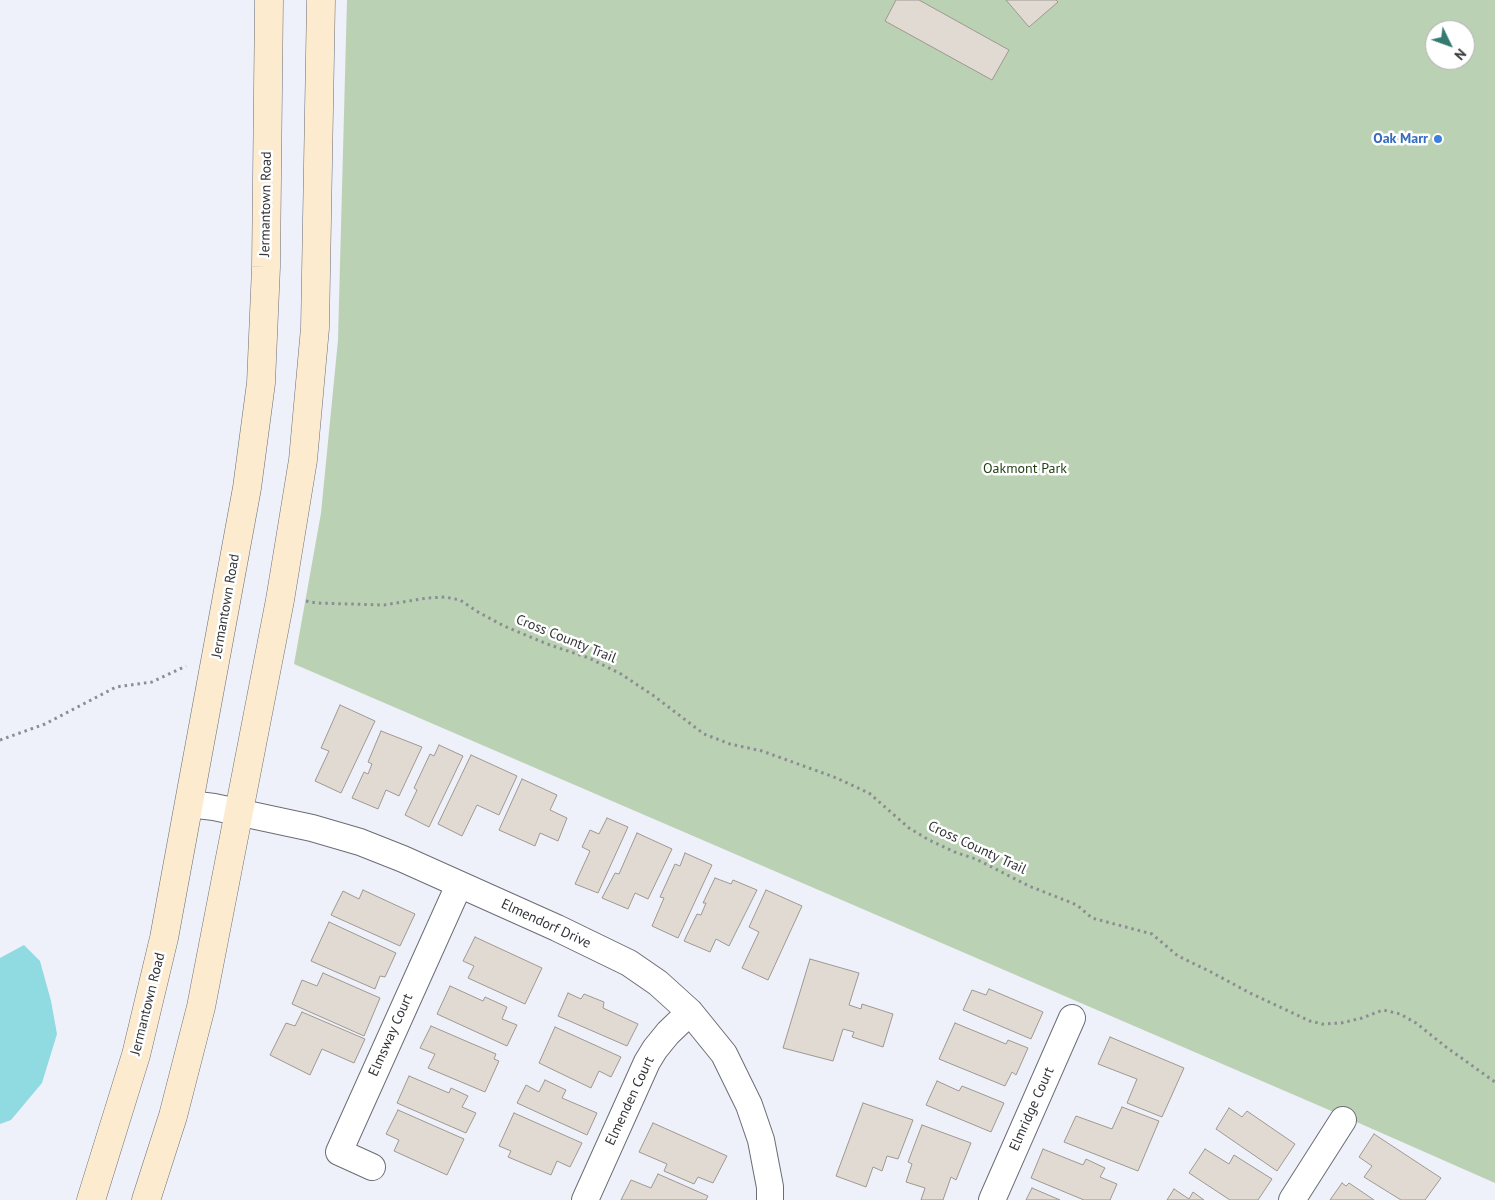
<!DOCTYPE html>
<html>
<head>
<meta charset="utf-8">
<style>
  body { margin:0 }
  #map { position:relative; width:1495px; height:1200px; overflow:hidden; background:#eef1fa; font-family:"PT Sans",sans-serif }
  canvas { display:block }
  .north { position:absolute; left:1425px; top:20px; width:50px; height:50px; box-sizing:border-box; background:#fff; border:1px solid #aeaeaf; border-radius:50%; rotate:132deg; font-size:14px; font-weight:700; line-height:20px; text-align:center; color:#343538 }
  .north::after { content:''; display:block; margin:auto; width:18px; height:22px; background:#347a72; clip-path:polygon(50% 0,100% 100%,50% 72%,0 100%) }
</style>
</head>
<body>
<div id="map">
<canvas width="1495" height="1200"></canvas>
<div class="north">N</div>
</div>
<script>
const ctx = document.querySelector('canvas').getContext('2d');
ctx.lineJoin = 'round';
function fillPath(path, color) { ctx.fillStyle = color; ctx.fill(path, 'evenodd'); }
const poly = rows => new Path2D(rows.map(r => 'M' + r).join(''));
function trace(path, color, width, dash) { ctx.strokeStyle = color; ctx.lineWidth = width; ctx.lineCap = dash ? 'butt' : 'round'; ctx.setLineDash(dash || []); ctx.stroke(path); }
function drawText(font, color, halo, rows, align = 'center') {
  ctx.font = font + ' "PT Sans",sans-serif'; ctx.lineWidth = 5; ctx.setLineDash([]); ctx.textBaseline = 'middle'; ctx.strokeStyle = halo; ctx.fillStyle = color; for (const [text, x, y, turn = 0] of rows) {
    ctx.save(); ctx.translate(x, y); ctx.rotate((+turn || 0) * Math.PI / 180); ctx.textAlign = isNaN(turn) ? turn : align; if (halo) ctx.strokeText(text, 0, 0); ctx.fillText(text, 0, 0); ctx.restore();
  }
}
fillPath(poly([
  [347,0,1495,0,1495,1183,1343,1116,294,664,321,513,338,340],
  [1435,30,1465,30,1465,60,1435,60]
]), '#bbd1b3');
fillPath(poly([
  [24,945,40,961,51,1001,57,1034,42,1083,11,1120,0,1124,0,958]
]), '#90dae2');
const building = poly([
  [896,0,919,0,1009,50,992,80,885,21,896,0],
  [1006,0,1056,0,1058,2,1029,27,1006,0],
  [340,705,375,721,341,793,315,781,329,751,321,748,340,705],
  [381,731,422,747,399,796,386,790,378,809,352,798,364,772,368,774,372,764,368,762,381,731],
  [439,745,463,756,429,827,405,815,417,790,414,788,430,754,434,756,439,745],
  [471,755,517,776,499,815,477,805,462,836,438,824,471,755],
  [522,779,557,795,550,810,567,818,558,841,540,833,535,846,499,830,522,779],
  [607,818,628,827,598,893,575,884,590,851,582,847,590,830,599,834,607,818],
  [637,833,672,849,648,899,635,893,628,909,602,898,615,873,619,874,637,833],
  [685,853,712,865,678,938,652,926,664,898,660,897,675,864,680,866,685,853],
  [715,878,731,884,733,880,757,890,729,946,716,939,710,952,684,941,697,914,701,915,706,903,703,903,715,878],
  [363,890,415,914,400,946,331,915,343,891,359,899,363,890],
  [766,890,802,906,768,980,742,968,759,932,749,927,766,890],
  [329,922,396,953,385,977,380,976,375,989,311,961,329,922],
  [475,937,542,968,525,1004,468,978,474,966,463,961,475,937],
  [810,959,859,973,849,1005,861,1009,862,1004,893,1014,883,1047,852,1037,854,1032,843,1029,833,1061,783,1048,810,959],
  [323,973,380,998,364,1036,292,1004,302,980,317,986,323,973],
  [450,986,483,1001,485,997,507,1007,502,1019,517,1025,507,1046,437,1014,450,986],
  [989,989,1043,1012,1031,1039,963,1010,972,990,986,995,989,989],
  [568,993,581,999,584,994,604,1002,603,1008,638,1024,627,1046,558,1016,568,993],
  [302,1012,365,1039,354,1063,322,1049,310,1075,270,1055,286,1023,295,1026,302,1012],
  [955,1023,1006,1044,1008,1040,1028,1048,1016,1075,1012,1072,1005,1086,939,1059,955,1023],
  [431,1026,496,1054,494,1059,499,1061,485,1092,428,1068,435,1054,420,1048,431,1026],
  [555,1027,621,1057,611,1077,599,1071,591,1088,539,1063,555,1027],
  [1110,1037,1184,1068,1162,1117,1127,1103,1137,1079,1098,1064,1110,1037],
  [409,1076,449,1093,451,1088,468,1096,462,1107,476,1113,466,1133,397,1103,409,1076],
  [545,1080,566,1090,562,1098,597,1113,587,1135,517,1103,526,1085,539,1092,545,1080],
  [937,1081,959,1091,962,1086,1004,1103,991,1132,926,1105,937,1081],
  [863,1103,913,1120,898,1159,887,1156,882,1171,873,1167,866,1187,836,1176,863,1103],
  [1122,1107,1159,1121,1138,1171,1064,1142,1076,1116,1112,1129,1122,1107],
  [1229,1108,1242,1117,1247,1111,1295,1144,1277,1171,1216,1129,1229,1108],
  [398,1110,464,1139,447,1175,394,1151,399,1140,386,1134,398,1110],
  [514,1113,582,1143,570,1167,557,1161,551,1175,508,1157,511,1151,499,1146,514,1113],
  [653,1123,727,1156,713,1183,698,1177,694,1184,664,1171,667,1164,639,1152,653,1123],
  [922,1125,971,1143,956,1180,951,1177,943,1200,921,1200,925,1188,906,1182,912,1164,908,1162,922,1125],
  [1374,1134,1441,1178,1425,1200,1401,1200,1364,1177,1372,1166,1359,1157,1374,1134],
  [1043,1149,1083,1165,1086,1159,1105,1168,1100,1177,1117,1184,1110,1200,1084,1200,1031,1178,1043,1149],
  [1205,1149,1229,1164,1234,1155,1272,1179,1258,1200,1230,1200,1189,1173,1205,1149],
  [658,1174,708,1196,706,1200,621,1200,631,1180,651,1188,658,1174],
  [1342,1183,1346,1186,1349,1183,1374,1200,1330,1200,1342,1183],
  [1032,1188,1060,1200,1026,1200,1032,1188],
  [1174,1189,1189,1199,1193,1192,1204,1200,1167,1200,1174,1189]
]);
fillPath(building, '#e1dad2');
trace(building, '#9f9891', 1);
const minor = poly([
  [189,804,214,807,312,828,360,842,403,859,557,928,629,963,658,983,690,1012,724,1054,749,1105,761,1140,770,1187,770,1200],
  [372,1167,339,1152,459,885],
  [585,1200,647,1062,655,1049,668,1033,690,1012],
  [992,1200,1072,1018],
  [1292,1200,1343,1120]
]);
const secondary = poly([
  [91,1200,136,1055,164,938,247,488,261,383,266,267,269,0],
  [146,1200,173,1116,201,1007,280,600,303,460,315,328,321,0]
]);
trace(minor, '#6b6d75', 28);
trace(secondary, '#6b6d75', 29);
trace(poly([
  [306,601,316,603,384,605,427,598,445,597,460,600,478,612,504,626,547,644,589,658,621,674,654,696,704,734,730,744,762,751,834,777,869,793,909,828,929,840,957,853,976,859,1029,886,1077,905,1092,918,1152,934,1178,956,1211,972,1250,993,1310,1021,1322,1024,1341,1023,1362,1018,1383,1010,1400,1014,1416,1023,1446,1047,1495,1082],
  [0,740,45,724,116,687,152,682,186,666]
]), '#8c8d93', 3, [2.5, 4]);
trace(minor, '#fff', 26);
trace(secondary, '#fcebce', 28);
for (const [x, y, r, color] of [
  [1438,139,5,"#3f7fe0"]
]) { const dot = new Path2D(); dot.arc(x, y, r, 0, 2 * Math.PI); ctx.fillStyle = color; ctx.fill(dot); trace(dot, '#fff', 2); }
drawText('bold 14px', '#366cbe', '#fff', [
  ["Oak Marr",1428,139]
], 'right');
drawText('14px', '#343538', '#fff', [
  ["Jermantown Road",266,204,-89],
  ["Jermantown Road",226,606,-80],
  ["Cross County Trail",566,639,22],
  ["Cross County Trail",977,848,25],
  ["Elmendorf Drive",546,924,25],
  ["Jermantown Road",148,1004,-76],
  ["Elmsway Court",391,1035,-66],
  ["Elmenden Court",630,1101,-65],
  ["Elmridge Court",1032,1109,-66]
]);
drawText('14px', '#1e3e0f', '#fff', [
  ["Oakmont Park",1025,469]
]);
</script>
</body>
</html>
